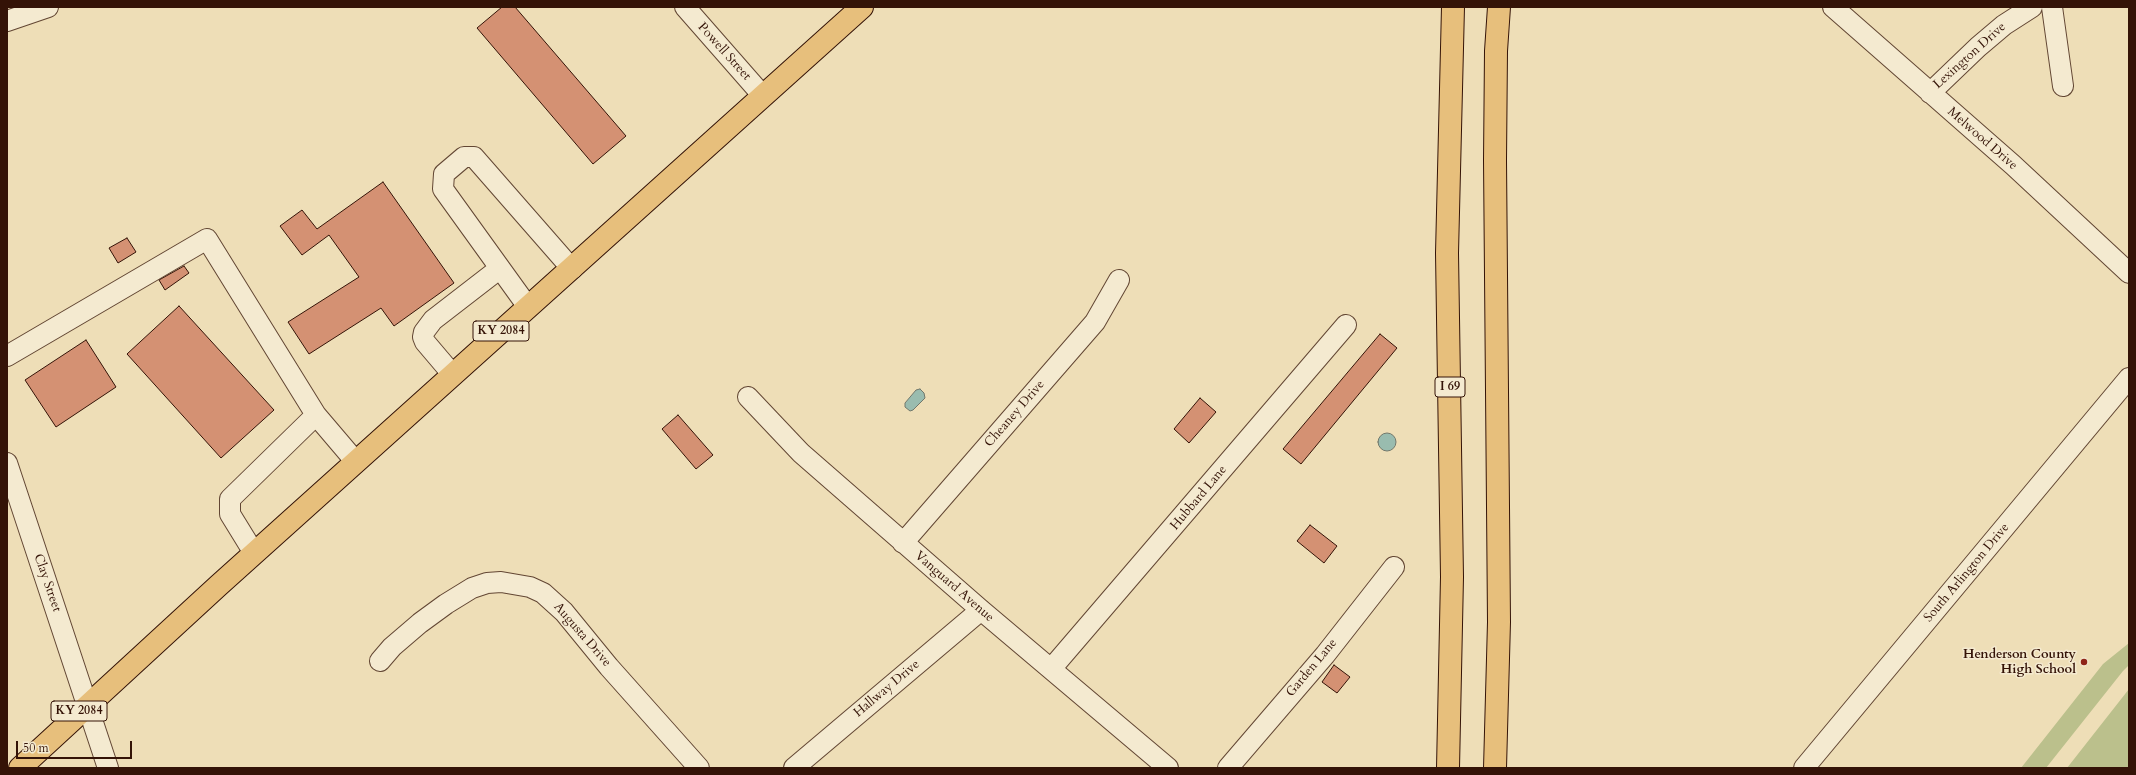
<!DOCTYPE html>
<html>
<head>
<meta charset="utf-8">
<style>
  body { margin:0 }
  #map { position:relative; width:2136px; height:775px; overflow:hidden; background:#eedeb7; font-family:Cardo,serif }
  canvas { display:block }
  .frame { position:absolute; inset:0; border:8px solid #341307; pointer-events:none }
  .scale { position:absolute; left:16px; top:741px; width:116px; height:18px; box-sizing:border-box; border:2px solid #341307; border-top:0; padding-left:5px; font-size:12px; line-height:14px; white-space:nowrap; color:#341307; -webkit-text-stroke:3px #f4ead0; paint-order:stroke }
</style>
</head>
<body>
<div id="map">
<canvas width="2136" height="775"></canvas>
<div class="frame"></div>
<div class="scale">50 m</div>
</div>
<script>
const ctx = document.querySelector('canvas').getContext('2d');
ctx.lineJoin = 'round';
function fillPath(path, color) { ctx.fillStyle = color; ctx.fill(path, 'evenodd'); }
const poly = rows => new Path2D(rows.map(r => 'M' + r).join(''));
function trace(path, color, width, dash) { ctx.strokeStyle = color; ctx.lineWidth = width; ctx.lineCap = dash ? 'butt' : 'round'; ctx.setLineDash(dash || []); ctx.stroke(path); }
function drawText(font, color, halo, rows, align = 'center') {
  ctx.font = font + ' Cardo,serif'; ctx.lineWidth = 3; ctx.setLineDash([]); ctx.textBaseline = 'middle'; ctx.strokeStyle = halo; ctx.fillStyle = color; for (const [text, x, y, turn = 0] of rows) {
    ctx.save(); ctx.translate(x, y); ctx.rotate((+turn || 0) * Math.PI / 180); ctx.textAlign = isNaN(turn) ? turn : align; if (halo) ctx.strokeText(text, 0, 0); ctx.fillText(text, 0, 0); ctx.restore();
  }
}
fillPath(poly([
  [2129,643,2129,665,2123,671,2046,768,2021,768,2103,664],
  [2129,689,2129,768,2067,768]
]), '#bbc08c');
const water = poly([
  [920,389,924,393,925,398,913,410,910,411,905,407,905,403,916,390,920,389],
  '1378 442a9 9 0 1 1 18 0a9 9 0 1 1-18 0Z'
]);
fillPath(water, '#99bcaf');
trace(water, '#71786c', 1);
const building = poly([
  [502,7,515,7,626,136,593,164,477,28,502,7],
  [383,182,454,283,394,326,381,308,309,354,288,322,359,277,329,235,302,255,280,226,302,210,317,229,383,182],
  [127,238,136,252,118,263,109,248,127,238],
  [184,266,189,273,165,290,159,280,184,266],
  [179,306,274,410,221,458,127,354,179,306],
  [1380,334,1397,348,1301,464,1283,449,1380,334],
  [86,340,116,387,56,427,25,380,86,340],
  [1200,398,1216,412,1189,443,1174,429,1200,398],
  [678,415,713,455,696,469,662,429,678,415],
  [1310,525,1337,546,1324,563,1297,541,1310,525],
  [1334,665,1350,677,1337,693,1322,682,1334,665]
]);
fillPath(building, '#d49173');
trace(building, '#341307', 1);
const minor = poly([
  [685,7,763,96],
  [1833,7,2013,165,2129,273],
  [2052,7,2063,86],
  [7,21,48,7],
  [1930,93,1978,47,2004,25,2032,7],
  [528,307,443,189,444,174,464,157,474,157,572,269],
  [7,356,207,239,316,415,356,462],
  [453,375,425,342,423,337,424,332,433,320,499,269],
  [748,397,801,453,981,610,1168,768],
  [7,463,108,768],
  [903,543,1095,322,1119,280],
  [254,553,230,514,230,499,316,415],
  [380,661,392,647,420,623,446,604,472,588,487,583,501,582,530,587,543,593,564,612,609,667,699,768],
  [1051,669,1346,325],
  [794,768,981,610],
  [1228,768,1325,655,1394,567],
  [1804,768,2129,378]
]);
const major = poly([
  [20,768,219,585,862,7]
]);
const highway = poly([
  [1448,768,1452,577,1447,253,1453,7],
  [1495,768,1499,622,1495,160,1496,51,1499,7]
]);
trace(minor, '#624633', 22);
trace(major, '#341307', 24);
trace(highway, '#341307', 24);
trace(minor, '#f4ead0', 20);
trace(major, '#e7bf7c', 22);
trace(highway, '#e7bf7c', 22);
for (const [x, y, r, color] of [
  [2084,662,4,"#8f2418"]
]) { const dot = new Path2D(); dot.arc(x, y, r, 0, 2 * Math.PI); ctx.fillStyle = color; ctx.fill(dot); trace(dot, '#f4ead0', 1.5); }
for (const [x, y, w] of [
  [501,331,56],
  [1450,387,30],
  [79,711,56]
]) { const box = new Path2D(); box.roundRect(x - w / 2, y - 10, w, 20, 3); ctx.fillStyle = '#f4ead0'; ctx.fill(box); trace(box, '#341307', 1); }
drawText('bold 12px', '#341307', null, [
  ["KY 2084",501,331],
  ["I 69",1450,387],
  ["KY 2084",79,711]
]);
drawText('13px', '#341307', '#f4ead0', [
  ["Powell Street",724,52,48],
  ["Lexington Drive",1970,56,-42],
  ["Melwood Drive",1982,139,41],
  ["Cheaney Drive",1015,414,-49],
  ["Hubbard Lane",1199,498,-50],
  ["South Arlington Drive",1967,573,-50],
  ["Clay Street",47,583,71],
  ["Vanguard Avenue",954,587,41],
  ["Augusta Drive",582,635,49],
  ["Garden Lane",1312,668,-50],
  ["Hallway Drive",887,689,-40]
]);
drawText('bold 13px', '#341307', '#f4ead0', [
  ["Henderson County",2076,655],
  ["High School",2076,670]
], 'right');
</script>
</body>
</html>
